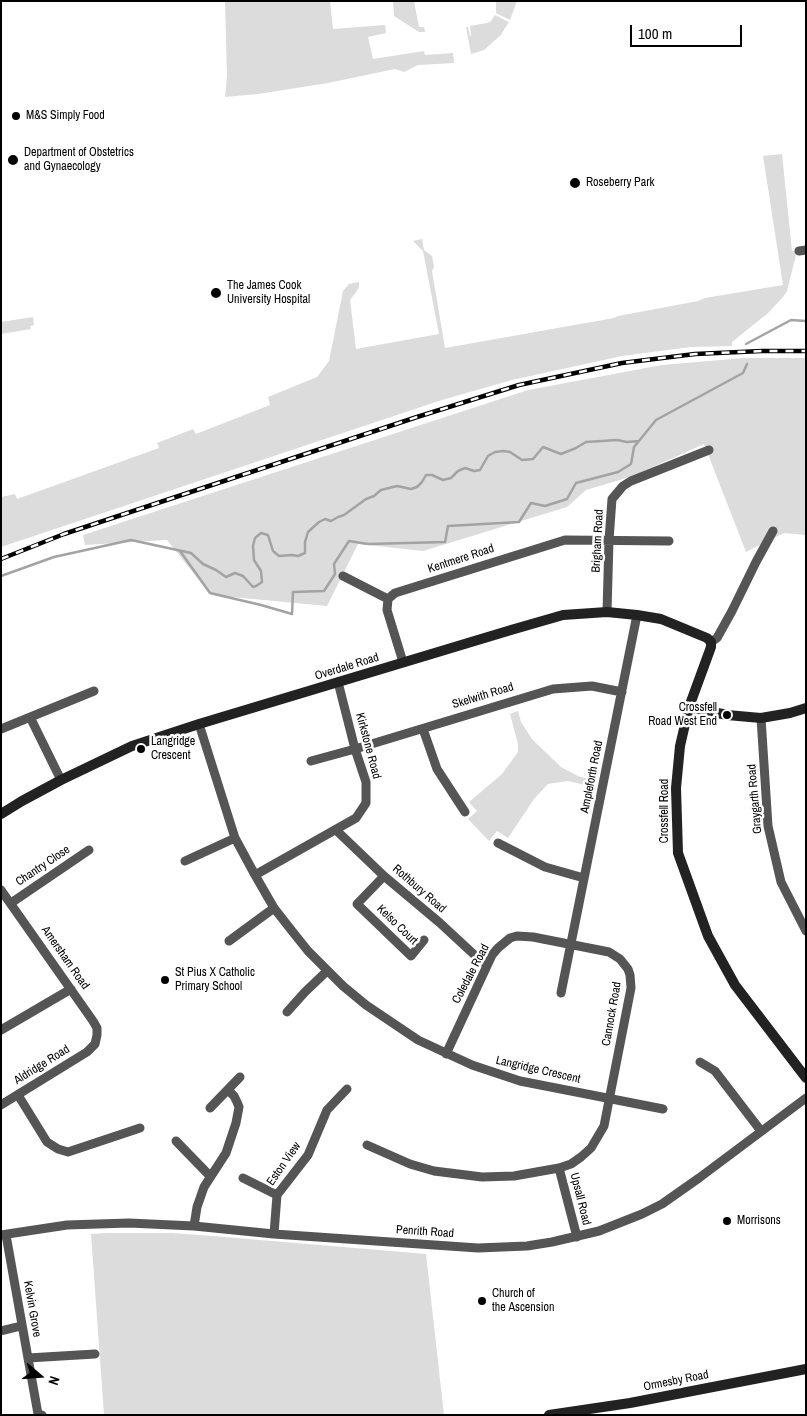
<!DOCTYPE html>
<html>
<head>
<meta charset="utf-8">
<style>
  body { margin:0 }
  #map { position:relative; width:807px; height:1416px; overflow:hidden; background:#fff; font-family:"Archivo Narrow",sans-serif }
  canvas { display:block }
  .frame { position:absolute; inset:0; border:2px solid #000; pointer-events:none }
  .north { position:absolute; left:15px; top:1351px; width:50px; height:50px; -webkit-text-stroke:4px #fff; paint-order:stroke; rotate:108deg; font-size:14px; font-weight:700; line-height:20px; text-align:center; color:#000 }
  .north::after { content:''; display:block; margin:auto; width:18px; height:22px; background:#000; clip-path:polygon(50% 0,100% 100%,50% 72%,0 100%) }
  .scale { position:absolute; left:630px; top:25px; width:112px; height:22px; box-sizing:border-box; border:2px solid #000; border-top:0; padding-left:6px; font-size:15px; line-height:18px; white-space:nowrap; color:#000; -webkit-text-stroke:4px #fff; paint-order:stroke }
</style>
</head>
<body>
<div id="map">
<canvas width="807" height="1416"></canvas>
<div class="frame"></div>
<div class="north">N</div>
<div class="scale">100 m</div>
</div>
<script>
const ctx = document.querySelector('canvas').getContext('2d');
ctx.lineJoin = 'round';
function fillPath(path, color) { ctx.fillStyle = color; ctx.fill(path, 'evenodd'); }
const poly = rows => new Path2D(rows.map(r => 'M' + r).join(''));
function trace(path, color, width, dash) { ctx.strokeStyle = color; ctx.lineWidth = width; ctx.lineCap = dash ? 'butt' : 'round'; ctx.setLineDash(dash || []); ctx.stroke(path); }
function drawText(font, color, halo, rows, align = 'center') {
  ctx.font = font + ' "Archivo Narrow",sans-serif'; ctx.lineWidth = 5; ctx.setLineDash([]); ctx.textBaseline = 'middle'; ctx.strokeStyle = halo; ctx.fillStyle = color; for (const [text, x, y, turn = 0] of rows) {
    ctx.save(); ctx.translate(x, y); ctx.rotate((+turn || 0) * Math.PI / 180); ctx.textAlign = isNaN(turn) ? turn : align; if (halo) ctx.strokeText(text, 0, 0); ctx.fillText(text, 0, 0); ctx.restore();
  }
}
fillPath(poly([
  [225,1,330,1,333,29,385,25,386,33,368,37,373,59,424,51,425,55,453,53,454,63,418,65,404,72,395,69,328,83,258,94,225,97,227,76],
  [393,1,414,1,419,27,424,27,425,32,419,32,394,16],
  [517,1,510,20,496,13,496,2],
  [495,15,509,22,500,36,494,41,484,50,471,54,466,27,468,27,470,36,471,36,470,26,487,23,491,21],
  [782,154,792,251,797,251,787,291,783,297,768,313,732,342,732,346,691,347,622,356,512,380,442,400,1,547,1,497,15,494,17,499,159,448,157,443,193,429,196,434,270,405,268,397,317,377,329,361,343,291,349,284,359,282,359,287,356,292,350,300,356,349,439,334,423,251,413,241,422,239,424,250,432,256,434,267,432,271,445,348,614,318,618,316,698,301,705,298,783,285,763,156],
  [33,317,34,325,30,326,31,329,1,334,1,322],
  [744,358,806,358,806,535,784,533,746,552,704,444,633,476,586,490,567,507,423,551,358,544,327,606,211,595,167,540,85,545,83,535,528,390,662,365],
  [518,711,521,722,532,739,561,767,580,777,591,779,589,786,568,781,548,784,534,799,508,838,497,831,489,841,468,819,477,811,469,802,502,774,518,752,518,744,510,714],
  [108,1233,172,1233,213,1236,426,1254,444,1415,104,1415,91,1234]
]), '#dcdcdc');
trace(poly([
  [746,344,791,320,806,321],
  [180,551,210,593,261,605,292,614,293,592,324,591,335,574,334,564,349,541,368,544,445,542,448,526,519,522,531,503,545,506,567,499,576,483,618,472,631,464,634,447,656,420,743,373,747,364],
  [1,576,54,557,131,540,191,553,203,564,216,570,226,577,235,573,243,576,253,587,256,586,262,582,261,571,254,560,253,546,255,538,261,533,268,535,273,551,279,556,292,555,298,556,305,553,305,542,308,532,319,522,325,519,331,521,338,517,344,515,366,499,374,496,381,490,397,486,411,489,417,487,422,482,426,475,432,475,443,480,451,478,458,471,465,468,474,471,480,470,488,456,495,452,503,451,510,452,522,460,533,459,543,447,561,454,576,448,586,442,617,440,627,442,639,441]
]), '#a3a3a3', 2.5);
trace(poly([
  [799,251,806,250],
  [343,576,388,599],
  [607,612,609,540,612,499,623,486,631,481,709,450],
  [711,642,717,638,732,611,756,562,773,531],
  [403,662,387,610,388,599,395,593,565,540,669,541],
  [30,717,61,780],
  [761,718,768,826,781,882,806,931],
  [199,724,235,838,255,875,274,908,292,931,308,951,343,986,366,1005,418,1040,472,1065,520,1081,663,1109],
  [1,729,94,691],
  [423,729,437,769,465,812],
  [311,761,355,749,553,689,592,686,622,692],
  [336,830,384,876,440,923,481,961,487,965],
  [498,843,545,867,584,878],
  [185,861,235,838],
  [255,875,356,818,366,803,366,782,355,749,338,682],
  [384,876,357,904,411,956,424,940],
  [1,890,93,1021,97,1028,97,1035,95,1044,87,1052,1,1105],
  [11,903,89,850],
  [229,941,274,908],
  [561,993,637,615],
  [287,1012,305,992,327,971],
  [1,1030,71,989],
  [700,1062,715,1071,761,1131],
  [18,1095,47,1142,58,1149,68,1152,140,1128],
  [210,1108,240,1077],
  [176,1141,210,1176],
  [367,1145,410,1164,434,1171,482,1177,514,1176,559,1168,571,1164,581,1157,591,1148,604,1126,631,988,630,975,628,969,620,959,609,952,533,937,517,936,510,938,498,948,492,955,446,1054],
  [559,1168,577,1237],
  [243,1178,277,1195],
  [194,1226,197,1207,204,1187,226,1153,236,1123,239,1107,237,1102,234,1096,228,1090],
  [274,1234,277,1195,308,1155,327,1110,347,1089],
  [1,1235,67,1225,129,1223,194,1226,274,1234,478,1248,527,1246,552,1242,599,1231,642,1214,662,1204,699,1178,806,1098],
  [6,1235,38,1414,42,1415],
  [1,1331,21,1326],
  [28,1358,95,1354]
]), '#555', 9);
trace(poly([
  [689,707,727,715,761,718,790,713,806,708],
  [1,814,22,801,61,780,132,746,199,724,511,630,563,615,607,612,637,615,661,619,707,638,711,642,711,647,689,707,680,746,676,788,678,853,708,936,735,985,806,1078],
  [549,1415,630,1403,806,1369]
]), '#222', 10);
const rail = poly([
  [1,559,64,534,417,417,519,385,622,363,695,354,762,351,806,351]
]);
trace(rail, '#000', 4.5);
trace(rail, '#fff', 2.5, [8]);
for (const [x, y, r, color] of [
  [16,116,5,"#000"],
  [13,160,6,"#000"],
  [575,183,6,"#000"],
  [216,293,6,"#000"],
  [727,715,5,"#000"],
  [141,749,5,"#000"],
  [165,980,5,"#000"],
  [727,1221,5,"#000"],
  [482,1301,5,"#000"]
]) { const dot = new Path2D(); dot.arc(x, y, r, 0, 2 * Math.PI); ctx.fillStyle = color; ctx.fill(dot); trace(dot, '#fff', 2); }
drawText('12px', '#000', '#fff', [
  ["M&S Simply Food",26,116],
  ["Department of Obstetrics",24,153],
  ["and Gynaecology",24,167],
  ["Roseberry Park",586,183],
  ["The James Cook",227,286],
  ["University Hospital",227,300],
  ["Crossfell",717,708,"right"],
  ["Road West End",717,722,"right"],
  ["Langridge",151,742],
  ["Crescent",151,756],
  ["St Pius X Catholic",175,973],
  ["Primary School",175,987],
  ["Morrisons",737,1221],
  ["Church of",492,1294],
  ["the Ascension",492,1308]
], 'left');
drawText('12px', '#000', '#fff', [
  ["Brigham Road",598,541,-87],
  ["Kentmere Road",461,559,-18],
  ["Overdale Road",347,667,-17],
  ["Skelwith Road",483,696,-17],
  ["Kirkstone Road",368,746,75],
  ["Ampleforth Road",592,777,-79],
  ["Graygarth Road",755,799,-95],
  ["Crossfell Road",665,811,-90],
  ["Chantry Close",43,866,-34],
  ["Rothbury Road",419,889,41],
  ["Kelso Court",397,925,44],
  ["Amersham Road",65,958,55],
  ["Coledale Road",471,974,-62],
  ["Cannock Road",612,1014,-80],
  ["Aldridge Road",42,1065,-32],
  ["Langridge Crescent",538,1070,13],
  ["Eston View",284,1164,-55],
  ["Upsall Road",580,1199,76],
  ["Penrith Road",425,1232,4],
  ["Kelvin Grove",32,1309,80],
  ["Ormesby Road",676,1381,-11]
]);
</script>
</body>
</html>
